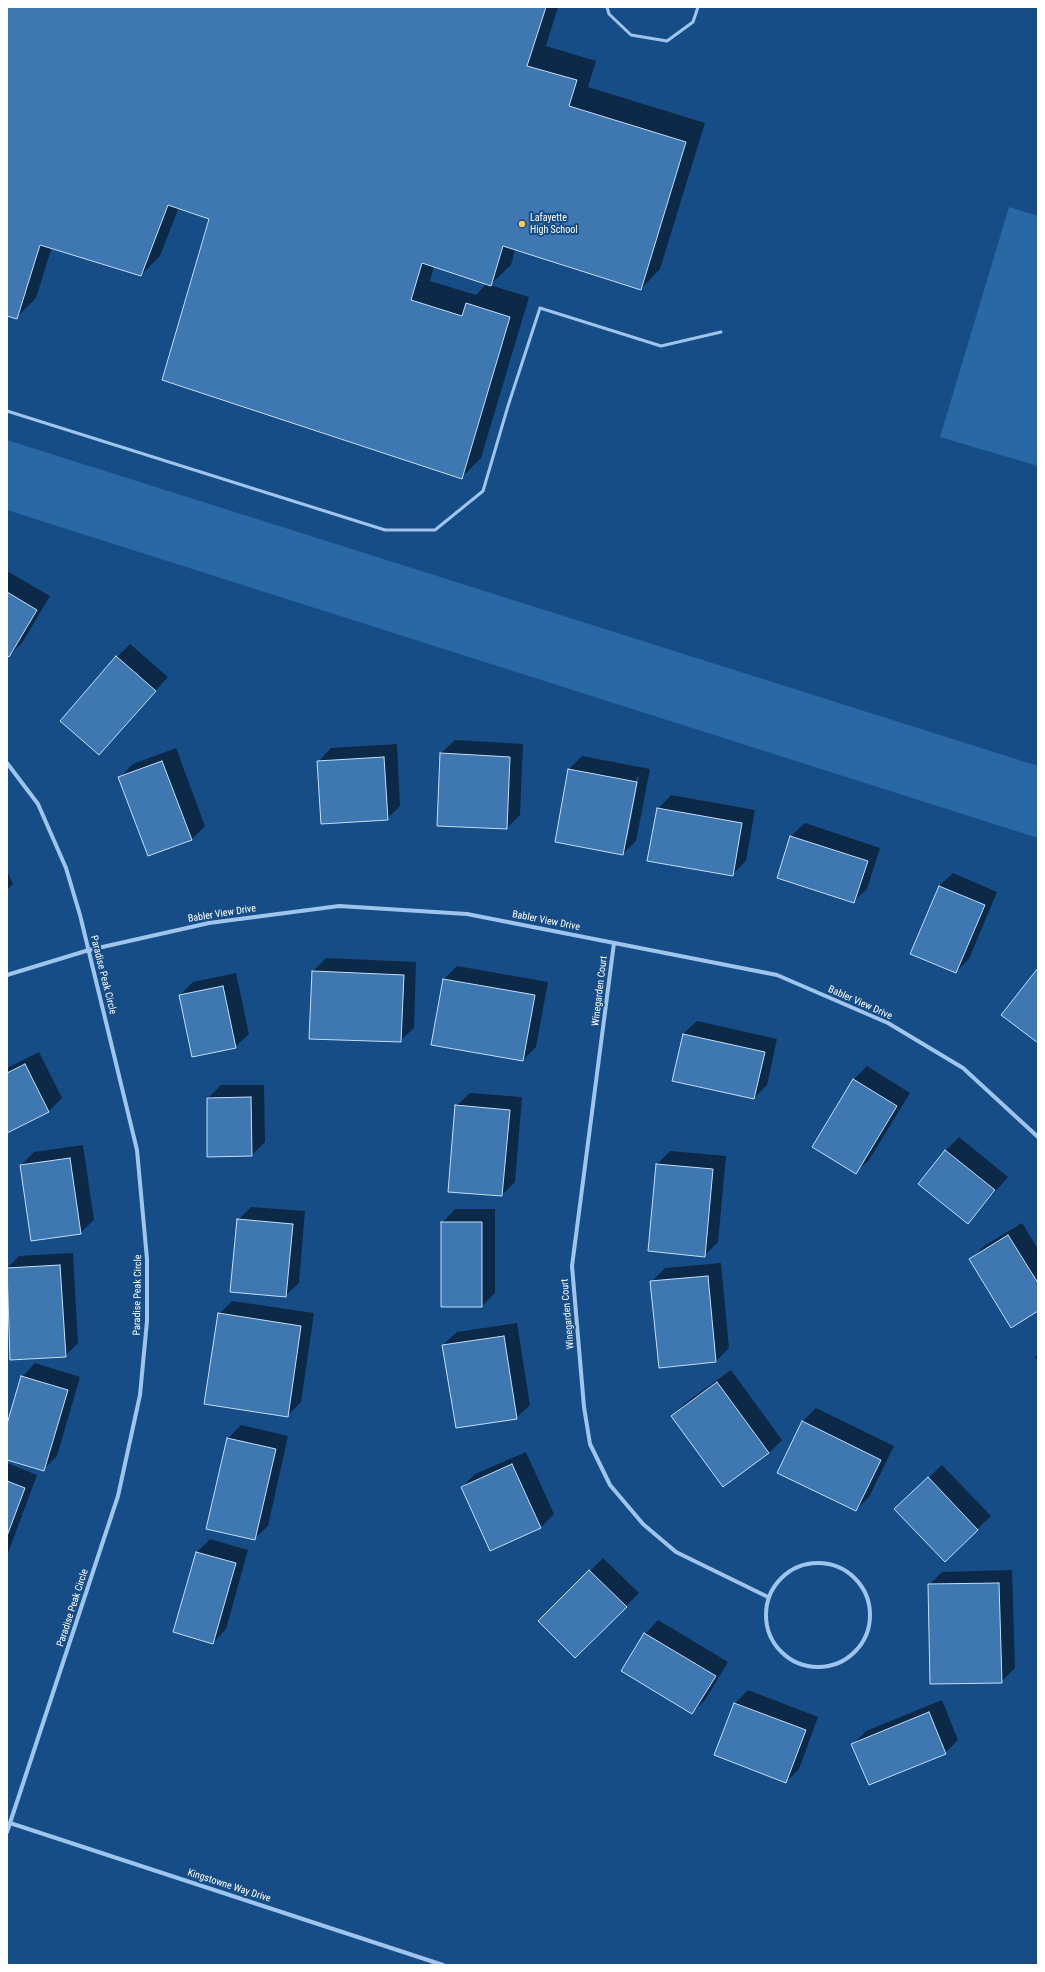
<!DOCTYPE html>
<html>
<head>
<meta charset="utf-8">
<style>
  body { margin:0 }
  #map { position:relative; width:1045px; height:1972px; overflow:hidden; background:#174d87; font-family:"Roboto Condensed",sans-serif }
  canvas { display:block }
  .frame { position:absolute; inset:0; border:8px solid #fff; pointer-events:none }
</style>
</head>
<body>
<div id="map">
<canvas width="1045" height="1972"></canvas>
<div class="frame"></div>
</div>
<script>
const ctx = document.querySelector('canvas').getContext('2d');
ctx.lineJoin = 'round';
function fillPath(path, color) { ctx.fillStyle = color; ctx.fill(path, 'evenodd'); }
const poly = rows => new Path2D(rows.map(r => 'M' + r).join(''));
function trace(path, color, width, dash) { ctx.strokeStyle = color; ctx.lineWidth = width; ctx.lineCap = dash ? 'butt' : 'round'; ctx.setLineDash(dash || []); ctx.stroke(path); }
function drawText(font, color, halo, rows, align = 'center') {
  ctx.font = font + ' "Roboto Condensed",sans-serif'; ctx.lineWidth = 4; ctx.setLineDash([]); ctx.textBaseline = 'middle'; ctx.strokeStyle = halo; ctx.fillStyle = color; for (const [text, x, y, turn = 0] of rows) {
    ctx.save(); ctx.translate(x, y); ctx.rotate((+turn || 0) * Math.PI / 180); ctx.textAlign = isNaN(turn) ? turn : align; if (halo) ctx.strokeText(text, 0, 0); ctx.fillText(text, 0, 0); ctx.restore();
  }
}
fillPath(poly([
  [1009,207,1038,216,1038,466,940,437],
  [7,440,1038,766,1038,838,7,510]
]), '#2967a5');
fillPath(poly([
  [7,7,558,7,546,46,596,61,588,87,705,123,660,269,641,289,515,249,511,265,490,285,529,297,481,458,462,477,210,218,179,207,160,256,141,275,52,247,36,298,16,318,7,314],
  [434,266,487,283,476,295,430,281],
  [7,571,50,596,22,643,9,656,7,655],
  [130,644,168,677,99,754,117,657],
  [455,740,523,744,520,815,507,828,441,753],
  [397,744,400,806,387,819,318,762,331,748],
  [176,748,205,826,192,839,120,777,133,764],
  [582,756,650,769,636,841,623,854,569,769],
  [637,777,639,777,627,840,625,840],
  [671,795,755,810,746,861,732,875,658,809],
  [805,823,880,848,867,889,853,902,791,836],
  [7,871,13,884,7,890],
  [953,873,997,892,969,959,956,972,939,886],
  [326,958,416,962,414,1028,400,1041,313,971],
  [457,966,548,982,536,1047,523,1060,432,1044,444,979],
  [236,973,249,1034,235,1047,180,995,193,982],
  [697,1021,777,1039,767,1085,754,1098,683,1034],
  [39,1052,62,1098,49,1111,7,1132,7,1068],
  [867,1066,910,1093,869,1160,855,1173,813,1146,854,1079],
  [221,1085,264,1085,265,1142,252,1155,208,1156,208,1098],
  [470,1093,522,1097,515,1182,502,1195,456,1106],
  [959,1137,1008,1177,968,1223,919,1184,946,1150],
  [83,1145,94,1220,80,1233,21,1165,34,1152],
  [670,1151,726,1156,718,1242,704,1256,657,1164],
  [251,1207,305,1211,299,1283,285,1296,238,1220],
  [455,1209,495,1209,495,1293,482,1306,442,1223],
  [1022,1223,1038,1249,1038,1310,970,1260,984,1246],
  [73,1253,78,1343,65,1356,11,1359,7,1268,19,1256],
  [721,1263,729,1348,716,1361,652,1281,665,1268],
  [232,1301,314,1313,301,1402,287,1416,219,1314],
  [517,1323,530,1405,516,1418,443,1345,457,1332],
  [1038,1354,1038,1362,1035,1357],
  [35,1363,80,1377,57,1456,44,1469,7,1459,7,1428,22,1377],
  [731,1370,782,1440,769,1453,672,1416,685,1403],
  [816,1408,894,1446,869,1497,856,1510,778,1472,803,1421],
  [241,1425,288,1436,268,1526,254,1539,208,1529,228,1438],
  [526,1452,554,1514,541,1527,462,1487,475,1474],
  [7,1463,37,1475,7,1556],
  [942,1465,991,1516,945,1560,909,1496],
  [210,1539,248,1550,226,1629,213,1643,174,1632,197,1552],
  [603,1558,639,1593,575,1657,540,1621],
  [1012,1570,1015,1668,1001,1682,929,1585,942,1572],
  [658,1620,728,1662,705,1700,692,1713,645,1634],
  [748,1690,818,1717,799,1769,786,1782,716,1755,735,1703],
  [942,1700,958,1740,945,1753,853,1744,866,1731]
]), '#0007');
const building = poly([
  [7,7,546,7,527,66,577,80,569,106,686,142,641,290,503,246,491,286,422,263,411,300,462,316,466,303,510,317,462,479,162,380,209,219,168,205,141,276,40,245,17,319,7,316,7,7],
  [7,592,37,610,9,657,7,656,7,592],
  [116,656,156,691,99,755,60,721,116,656],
  [440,753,510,757,507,829,437,826,440,753],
  [384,757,388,820,321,824,317,761,384,757],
  [162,761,192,840,148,856,118,777,162,761],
  [568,769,637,782,623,855,555,842,568,769],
  [657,808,742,823,733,876,647,861,657,808],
  [790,836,868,861,854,903,777,878,790,836],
  [939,886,985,905,956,973,910,954,939,886],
  [1038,968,1038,1043,1001,1015,1038,968],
  [312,971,404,975,401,1042,309,1039,312,971],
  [443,979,535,995,523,1061,431,1045,443,979],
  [223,986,236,1048,192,1057,179,995,223,986],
  [683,1034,765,1052,754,1099,672,1081,683,1034],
  [25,1064,49,1112,7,1133,7,1073,25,1064],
  [853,1079,897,1106,856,1174,812,1147,853,1079],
  [251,1097,252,1156,207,1157,207,1098,251,1097],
  [455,1105,510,1110,502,1196,448,1192,455,1105],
  [945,1150,995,1190,968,1224,918,1184,945,1150],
  [70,1158,81,1234,31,1241,20,1165,70,1158],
  [656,1164,713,1169,705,1257,648,1251,656,1164],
  [237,1219,293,1224,286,1297,230,1292,237,1219],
  [441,1222,482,1222,482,1307,441,1307,441,1222],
  [1008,1235,1038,1283,1038,1311,1011,1328,969,1259,1008,1235],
  [60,1265,66,1357,10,1360,7,1268,60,1265],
  [708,1276,716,1362,659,1368,650,1281,708,1276],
  [218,1313,301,1326,288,1417,204,1404,218,1313],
  [504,1336,517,1419,456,1428,442,1345,504,1336],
  [21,1376,68,1390,44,1471,7,1460,7,1424,21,1376],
  [717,1382,769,1453,723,1487,671,1416,717,1382],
  [802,1421,881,1460,856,1511,777,1473,802,1421],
  [227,1438,276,1449,255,1540,206,1529,227,1438],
  [512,1464,541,1528,490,1551,461,1487,512,1464],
  [928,1477,978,1530,945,1562,894,1509,928,1477],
  [7,1481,25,1488,7,1536,7,1481],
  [196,1552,236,1563,213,1644,173,1632,196,1552],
  [589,1570,627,1607,575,1658,538,1621,589,1570],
  [999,1583,1002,1683,930,1684,928,1584,999,1583],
  [644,1633,716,1676,692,1714,621,1671,644,1633],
  [734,1703,806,1730,786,1783,714,1755,734,1703],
  [929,1712,946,1754,869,1785,851,1744,929,1712]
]);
fillPath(building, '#3f77b1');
trace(building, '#c2defa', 1);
trace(poly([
  [607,7,609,14,631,35,667,41,693,22,698,7],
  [7,411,385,530,435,530,483,491,508,406,540,308,661,346,721,332]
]), '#9dc5ee', 3);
trace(poly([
  [7,763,38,804,66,868,80,915,137,1150,147,1259,147,1321,140,1395,118,1496,7,1832],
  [614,943,572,1266,584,1407,590,1444,610,1485,643,1524,676,1552,768,1597],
  [7,975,89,950,209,923,339,906,467,914,777,975,888,1023,963,1068,1038,1137],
  '766 1615a52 52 0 1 1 104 0a52 52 0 1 1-104 0Z',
  [10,1823,443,1965]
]), '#9dc5ee', 4);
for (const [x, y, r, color] of [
  [522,224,4,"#ffc759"]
]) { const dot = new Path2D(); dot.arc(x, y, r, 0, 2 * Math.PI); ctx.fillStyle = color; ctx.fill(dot); trace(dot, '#174d87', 1.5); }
drawText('10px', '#fff', '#174d87', [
  ["Lafayette",530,218],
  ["High School",530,230]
], 'left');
drawText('10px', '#fff', '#174d87', [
  ["Babler View Drive",222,914,-9],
  ["Babler View Drive",546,921,11],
  ["Paradise Peak Circle",103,975,76],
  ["Winegarden Court",600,991,-83],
  ["Babler View Drive",860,1003,24],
  ["Paradise Peak Circle",138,1295,-89],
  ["Winegarden Court",568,1314,-95],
  ["Paradise Peak Circle",73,1608,-72],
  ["Kingstowne Way Drive",229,1886,18]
]);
</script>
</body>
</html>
